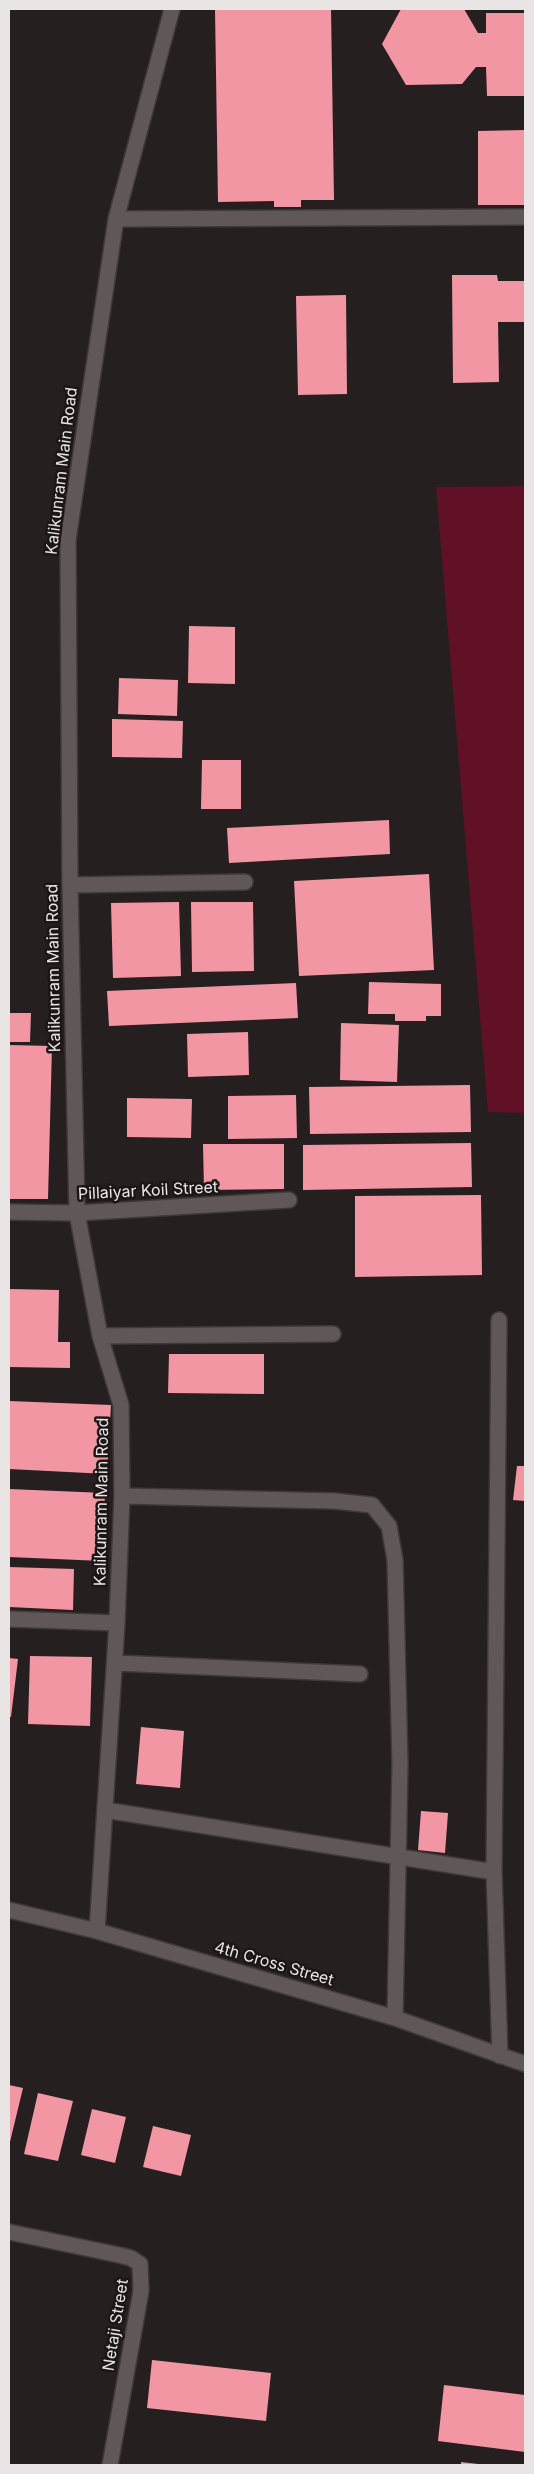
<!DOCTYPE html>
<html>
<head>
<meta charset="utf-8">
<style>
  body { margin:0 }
  #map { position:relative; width:534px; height:2474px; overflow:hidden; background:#261f20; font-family:Inter,sans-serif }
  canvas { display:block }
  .frame { position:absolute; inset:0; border:10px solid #eae5e5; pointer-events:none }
</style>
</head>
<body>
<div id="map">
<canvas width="534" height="2474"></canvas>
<div class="frame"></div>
</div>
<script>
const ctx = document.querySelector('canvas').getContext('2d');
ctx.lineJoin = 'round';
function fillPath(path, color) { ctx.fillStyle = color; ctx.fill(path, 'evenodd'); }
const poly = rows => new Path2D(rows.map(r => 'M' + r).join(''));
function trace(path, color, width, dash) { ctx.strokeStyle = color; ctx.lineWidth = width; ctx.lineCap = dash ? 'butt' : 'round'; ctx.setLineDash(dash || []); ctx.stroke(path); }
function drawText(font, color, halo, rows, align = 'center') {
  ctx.font = font + ' Inter,sans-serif'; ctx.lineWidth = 5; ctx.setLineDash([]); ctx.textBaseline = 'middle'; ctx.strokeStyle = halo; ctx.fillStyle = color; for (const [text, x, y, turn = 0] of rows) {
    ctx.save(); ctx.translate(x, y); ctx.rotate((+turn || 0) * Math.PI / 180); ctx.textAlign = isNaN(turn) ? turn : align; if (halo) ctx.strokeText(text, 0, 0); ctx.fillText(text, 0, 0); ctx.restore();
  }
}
fillPath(poly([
  [525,486,525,1113,488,1112,436,487]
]), '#601126');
fillPath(poly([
  [215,9,331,9,334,200,301,200,301,207,274,207,274,201,218,202],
  [401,9,464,9,478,33,486,33,486,13,525,13,525,96,487,96,486,67,476,67,462,84,406,85,382,44],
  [525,130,525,205,478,205,478,131],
  [452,275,497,275,498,281,525,281,525,322,498,322,499,382,453,383],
  [346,295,347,394,298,395,296,296],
  [189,626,235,627,235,684,188,683],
  [119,678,178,680,177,716,118,714],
  [112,719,183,721,182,758,112,757],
  [202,760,241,760,241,809,201,809],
  [389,820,390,854,229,863,227,828],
  [429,874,434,970,299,976,294,881],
  [179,902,181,976,113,978,111,903],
  [191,902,253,902,254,971,192,972],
  [369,982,441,984,441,1016,426,1016,426,1021,395,1021,395,1014,368,1014],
  [296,983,298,1018,109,1026,107,991],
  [9,1013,31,1013,30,1042,9,1042],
  [341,1023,399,1025,397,1082,340,1080],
  [248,1032,249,1075,188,1077,187,1034],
  [9,1045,52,1046,48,1199,9,1199],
  [470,1085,471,1132,310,1134,309,1087],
  [296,1095,297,1138,228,1139,228,1096],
  [127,1098,192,1099,191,1138,127,1137],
  [471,1143,472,1187,303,1190,303,1145],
  [203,1144,284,1144,284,1189,204,1190],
  [481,1195,482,1275,355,1277,355,1196],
  [9,1289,59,1290,58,1342,70,1342,70,1368,9,1367],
  [169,1354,264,1354,264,1394,168,1393],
  [9,1401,111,1405,107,1474,9,1469],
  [517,1466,525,1466,525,1501,513,1500],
  [9,1489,105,1493,102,1561,9,1557],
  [9,1567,74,1569,73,1610,9,1607],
  [30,1656,92,1657,90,1726,28,1724],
  [9,1658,18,1659,11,1717,9,1716],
  [141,1727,184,1731,180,1788,136,1784],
  [421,1811,448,1813,445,1853,418,1850],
  [9,2085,23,2088,9,2146],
  [38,2093,73,2101,58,2161,24,2154],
  [92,2109,126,2117,115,2163,81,2155],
  [153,2126,191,2135,181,2176,143,2167],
  [152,2360,271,2373,266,2421,147,2408],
  [444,2385,525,2395,525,2452,438,2441],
  [461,2462,478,2464,478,2465,461,2465]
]), '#f396a4');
const minor = poly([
  [116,219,525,217],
  [70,885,245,882],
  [9,1212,77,1213,289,1200],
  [499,1320,494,1872,500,2056],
  [100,1336,333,1334],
  [122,1496,334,1501,372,1505,389,1526,395,1560,400,1764,395,2018],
  [9,1619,117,1623],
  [116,1663,360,1674],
  [105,1810,494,1872],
  [9,1910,97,1931,395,2018,525,2064],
  [97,1931,117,1623,122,1496,121,1405,100,1336,77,1213,70,885,68,540,116,219,172,9],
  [9,2232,119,2255,131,2258,140,2264,141,2291,110,2465]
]);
trace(minor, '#3f393a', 18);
trace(minor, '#605858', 15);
drawText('16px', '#eae5e5', '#1d1617', [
  ["Kalikunram Main Road",62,471,-83],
  ["Kalikunram Main Road",54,968,-91],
  ["Pillaiyar Koil Street",148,1191,-3],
  ["Kalikunram Main Road",102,1502,-89],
  ["4th Cross Street",274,1964,16],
  ["Netaji Street",116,2325,-81]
]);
</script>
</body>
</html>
